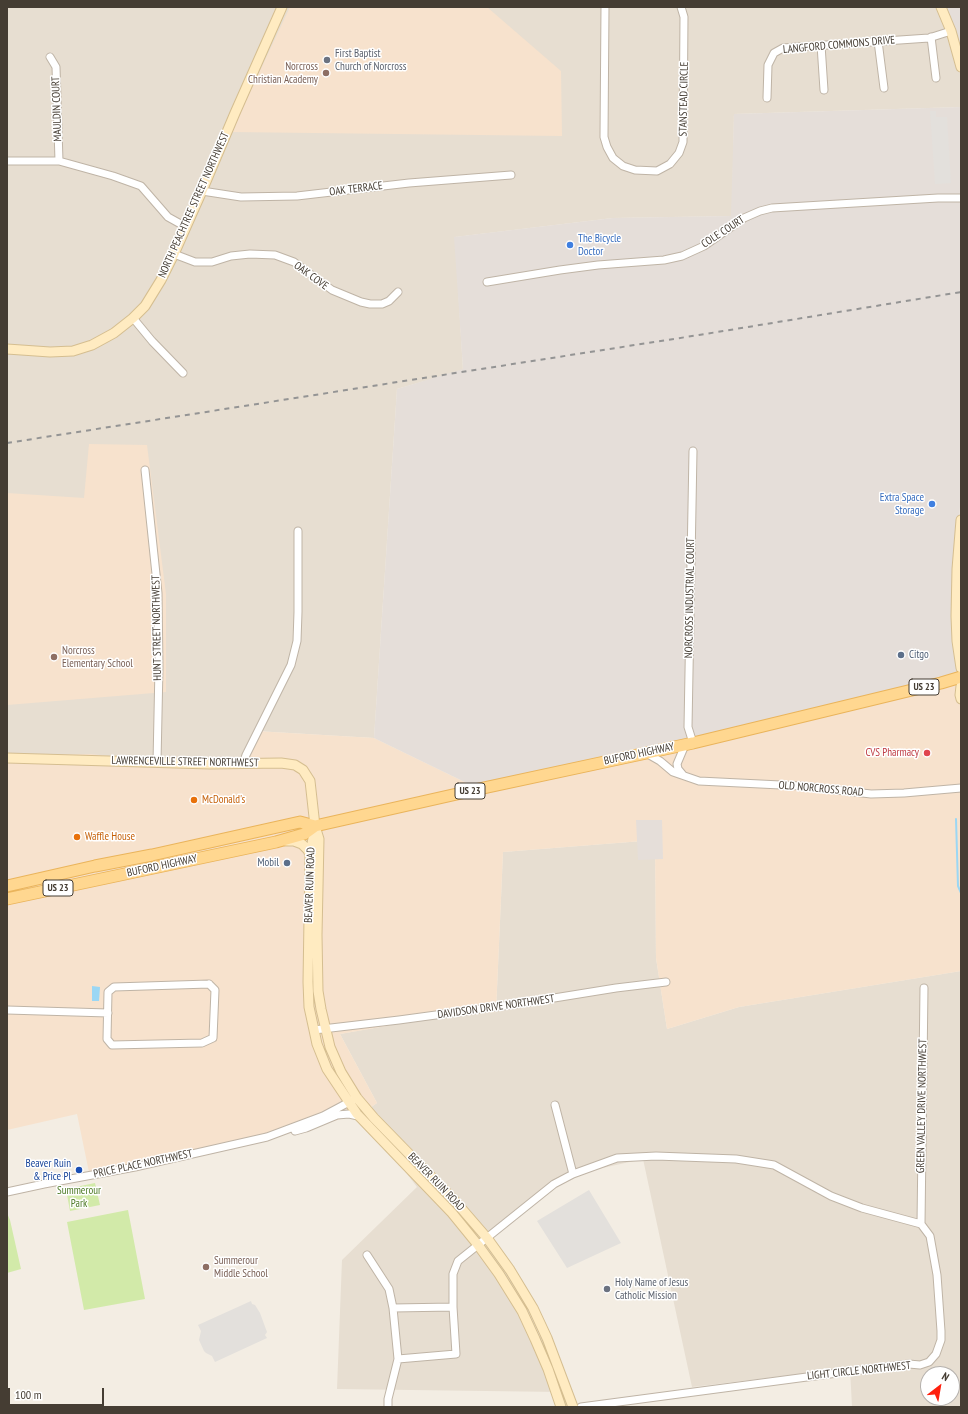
<!DOCTYPE html>
<html>
<head>
<meta charset="utf-8">
<style>
  body { margin:0 }
  #map { position:relative; width:968px; height:1414px; overflow:hidden; background:#f3ede3; font-family:"PT Sans Narrow",sans-serif }
  canvas { display:block }
  .frame { position:absolute; inset:0; border:8px solid #453d33; pointer-events:none }
  .north { position:absolute; left:920px; top:1366px; width:40px; height:40px; box-sizing:border-box; background:#fff; border:1px solid #b5b1ad; border-radius:50%; rotate:31deg; font-size:11px; font-weight:700; line-height:16px; text-align:center; color:#453d33 }
  .north::after { content:''; display:block; margin:auto; width:14px; height:18px; background:#ff200e; clip-path:polygon(50% 0,100% 100%,50% 72%,0 100%) }
  .scale { position:absolute; left:8px; top:1388px; width:96px; height:18px; box-sizing:border-box; border:2px solid #453d33; border-top:0; padding-left:5px; font-size:12px; line-height:14px; white-space:nowrap; color:#453d33; -webkit-text-stroke:3px #fff; paint-order:stroke }
</style>
</head>
<body>
<div id="map">
<canvas width="968" height="1414"></canvas>
<div class="frame"></div>
<div class="north">N</div>
<div class="scale">100 m</div>
</div>
<script>
const ctx = document.querySelector('canvas').getContext('2d');
ctx.lineJoin = 'round';
function fillPath(path, color) { ctx.fillStyle = color; ctx.fill(path, 'evenodd'); }
const poly = rows => new Path2D(rows.map(r => 'M' + r).join(''));
function trace(path, color, width, dash) { ctx.strokeStyle = color; ctx.lineWidth = width; ctx.lineCap = dash ? 'butt' : 'round'; ctx.setLineDash(dash || []); ctx.stroke(path); }
function drawText(font, color, halo, rows, align = 'center') {
  ctx.font = font + ' "PT Sans Narrow",sans-serif'; ctx.lineWidth = 3; ctx.setLineDash([]); ctx.textBaseline = 'middle'; ctx.strokeStyle = halo; ctx.fillStyle = color; for (const [text, x, y, turn = 0] of rows) {
    ctx.save(); ctx.translate(x, y); ctx.rotate((+turn || 0) * Math.PI / 180); ctx.textAlign = isNaN(turn) ? turn : align; if (halo) ctx.strokeText(text, 0, 0); ctx.fillText(text, 0, 0); ctx.restore();
  }
}
fillPath(poly([
  [7,7,946,7,961,47,961,107,734,114,732,216,613,218,455,237,463,370,397,389,374,738,256,731,246,764,7,756],
  [655,840,656,958,667,1029,739,1007,961,971,961,1407,852,1407,850,1368,692,1387,643,1159,571,1175,482,1240,514,1284,546,1342,561,1392,337,1389,342,1260,417,1187,361,1114,377,1103,340,1034,426,1019,496,1012,503,852],
  [928,1374,952,1374,952,1398,928,1398]
]), '#e7ded1');
fillPath(poly([
  [290,7,487,7,561,71,562,136,231,132],
  [89,444,147,445,166,594,166,692,7,705,7,493,84,498],
  [961,681,961,971,739,1007,667,1029,656,958,655,840,503,852,496,1012,426,1019,340,1034,377,1103,361,1114,270,1137,90,1177,77,1114,7,1130,7,756,90,754,187,764,246,764,255,731,374,738,475,787]
]), '#f7e2cd');
fillPath(poly([
  [946,7,961,7,961,47,953,24],
  [961,107,961,493,956,562,961,609,961,681,475,787,374,738,397,389,463,369,454,237,613,218,731,216,734,114],
  [636,820,662,820,663,859,638,860]
]), '#e5ded9');
fillPath(poly([
  [95,1183,100,1205,70,1211,66,1189],
  [128,1210,145,1299,84,1310,67,1222],
  [7,1213,10,1220,21,1269,7,1273]
]), '#d2eaa9');
fillPath(poly([
  [930,111,936,111,936,117,947,117,951,183,935,184],
  [589,1190,621,1243,567,1268,537,1221],
  [251,1301,252,1304,255,1305,260,1313,267,1332,265,1335,267,1338,215,1362,212,1356,206,1353,204,1351,199,1340,201,1331,198,1325]
]), '#e3e0dc');
fillPath(poly([
  [92,986,100,987,99,1001,92,1001]
]), '#9bd7f4');
trace(poly([
  [956,819,958,886,961,893]
]), '#9bd7f4', 2);
const street = poly([
  [605,7,604,137,607,147,613,158,623,166,635,170,657,171,670,164,679,153,683,142,684,17,681,7],
  [931,37,936,78],
  [878,41,884,88],
  [821,45,824,90],
  [50,57,56,67,59,161],
  [767,98,768,65,774,53,783,48,929,38,951,31],
  [7,161,59,161,113,176,141,186,168,217,186,227],
  [202,191,241,197,297,196,409,183,511,175],
  [174,254,195,262,212,262,231,256,250,254,275,255,294,262,332,290,361,302,370,304,382,304,389,301,398,292],
  [487,282,560,270,598,265,664,260,682,256,704,246,744,218,760,211,772,208,938,198,961,198],
  [133,318,152,341,183,373],
  [693,451,688,727,693,743],
  [145,470,158,593,159,667,157,762],
  [646,753,660,761,673,772,699,781,801,786,871,794,904,793,961,788],
  [243,764,246,755,291,665,297,641,298,612,298,531],
  [683,775,678,769,677,764,685,745],
  [209,984,215,990,213,1038,202,1043,112,1045,107,1039,108,992,114,987,209,984],
  [7,1010,108,1013],
  [314,1030,399,1020,517,1004,616,988,666,982],
  [555,1105,573,1174],
  [295,1131,306,1128,337,1115,349,1114,358,1116],
  [7,1192,44,1184,135,1167,267,1137,323,1116,353,1100],
  [921,1224,924,988],
  [367,1255,389,1289,393,1308,398,1359],
  [393,1308,453,1307],
  [388,1407,388,1399,398,1359,456,1354,453,1307,453,1274,458,1261,554,1184,573,1174,617,1158,656,1156,736,1159,774,1165,831,1196,862,1208,921,1224,930,1236,937,1275,941,1331,941,1340,936,1354,929,1362,920,1365,909,1364,822,1375,581,1407]
]);
const secondary = poly([
  [941,7,951,31,961,67],
  [7,349,50,352,73,351,92,345,114,333,133,318,145,306,161,280,174,254,202,191,235,113,282,7],
  [961,520,957,569,956,616,957,641,961,668],
  [961,686,960,695,961,699],
  [7,758,210,764,281,763,295,765,303,770,310,781,315,826,319,839,317,935,318,991,321,1009,330,1047,341,1072,357,1098,374,1118,455,1201,487,1238,510,1270,533,1308,547,1338,573,1407],
  [315,827,310,855,308,982,309,1007,314,1030,317,1044,327,1069,357,1114,452,1213,478,1245,499,1274,522,1311,535,1339,548,1369,561,1407],
  [286,841,294,841,302,844,308,850,310,855]
]);
const primary = poly([
  [7,886,95,866,152,855,300,822,315,826],
  [7,899,276,842,304,834,315,826,488,787,693,743,941,683,961,677]
]);
trace(street, '#bfb4a6', 9);
trace(secondary, '#d5be90', 11);
trace(primary, '#eab45b', 13);
trace(street, '#fff', 7);
trace(secondary, '#ffebc1', 9);
trace(primary, '#ffd790', 11);
trace(poly([
  [7,443,699,335,961,292]
]), '#949494', 2, [5, 5]);
for (const [x, y, r, color] of [
  [327,60,4,"#6b7280"],
  [326,73,4,"#8d6e63"],
  [570,245,4,"#3f7fe0"],
  [932,504,4,"#3f7fe0"],
  [901,655,4,"#5c6f8a"],
  [54,657,4,"#8d6e63"],
  [927,753,4,"#e0444e"],
  [194,800,4,"#e8710a"],
  [77,837,4,"#e8710a"],
  [287,863,4,"#5c6f8a"],
  [79,1170,4,"#1a4fb4"],
  [206,1267,4,"#8d6e63"],
  [607,1289,4,"#6b7280"]
]) { const dot = new Path2D(); dot.arc(x, y, r, 0, 2 * Math.PI); ctx.fillStyle = color; ctx.fill(dot); trace(dot, '#fff', 1.5); }
for (const [x, y, w] of [
  [924,687,30],
  [470,791,30],
  [58,888,30]
]) { const box = new Path2D(); box.roundRect(x - w / 2, y - 8, w, 16, 3); ctx.fillStyle = '#fff'; ctx.fill(box); trace(box, '#453d33', 1); }
drawText('bold 10px', '#453d33', null, [
  ["US 23",924,687],
  ["US 23",470,791],
  ["US 23",58,888]
]);
drawText('11px', '#453d33', '#fff', [
  ["LANGFORD COMMONS DRIVE",839,45,-5],
  ["STANSTEAD CIRCLE",684,99,-89],
  ["MAULDIN COURT",57,109,-92],
  ["OAK TERRACE",356,189,-7],
  ["NORTH PEACHTREE STREET NORTHWEST",194,205,-66],
  ["COLE COURT",723,232,-33],
  ["OAK COVE",311,276,36],
  ["NORCROSS INDUSTRIAL COURT",690,598,-89],
  ["HUNT STREET NORTHWEST",157,628,-91],
  ["BUFORD HIGHWAY",639,754,-12],
  ["LAWRENCEVILLE STREET NORTHWEST",185,762,1],
  ["OLD NORCROSS ROAD",821,789,5],
  ["BUFORD HIGHWAY",162,866,-12],
  ["BEAVER RUIN ROAD",310,885,-88],
  ["DAVIDSON DRIVE NORTHWEST",496,1007,-8],
  ["GREEN VALLEY DRIVE NORTHWEST",922,1106,-89],
  ["PRICE PLACE NORTHWEST",143,1164,-12],
  ["BEAVER RUIN ROAD",436,1182,46],
  ["LIGHT CIRCLE NORTHWEST",859,1371,-6]
]);
drawText('11px', '#5b616d', '#fff', [
  ["First Baptist",335,54],
  ["Church of Norcross",335,67],
  ["Holy Name of Jesus",615,1283],
  ["Catholic Mission",615,1296]
], 'left');
drawText('11px', '#785e54', '#fff', [
  ["Norcross",318,67,"right"],
  ["Christian Academy",318,80,"right"],
  ["Norcross",62,651],
  ["Elementary School",62,664],
  ["Summerour",214,1261],
  ["Middle School",214,1274]
], 'left');
drawText('11px', '#366cbe', '#fff', [
  ["The Bicycle",578,239],
  ["Doctor",578,252],
  ["Extra Space",924,498,"right"],
  ["Storage",924,511,"right"]
], 'left');
drawText('11px', '#4e5e75', '#fff', [
  ["Citgo",909,655],
  ["Mobil",279,863,"right"]
], 'left');
drawText('11px', '#be3a42', '#fff', [
  ["CVS Pharmacy",919,753]
], 'right');
drawText('11px', '#c56008', '#fff', [
  ["McDonald's",202,800],
  ["Waffle House",85,837]
], 'left');
drawText('11px', '#164399', '#fff', [
  ["Beaver Ruin",71,1164],
  ["& Price Pl",71,1177]
], 'right');
drawText('11px', '#4b7924', '#fff', [
  ["Summerour",79,1191],
  ["Park",79,1204]
]);
</script>
</body>
</html>
